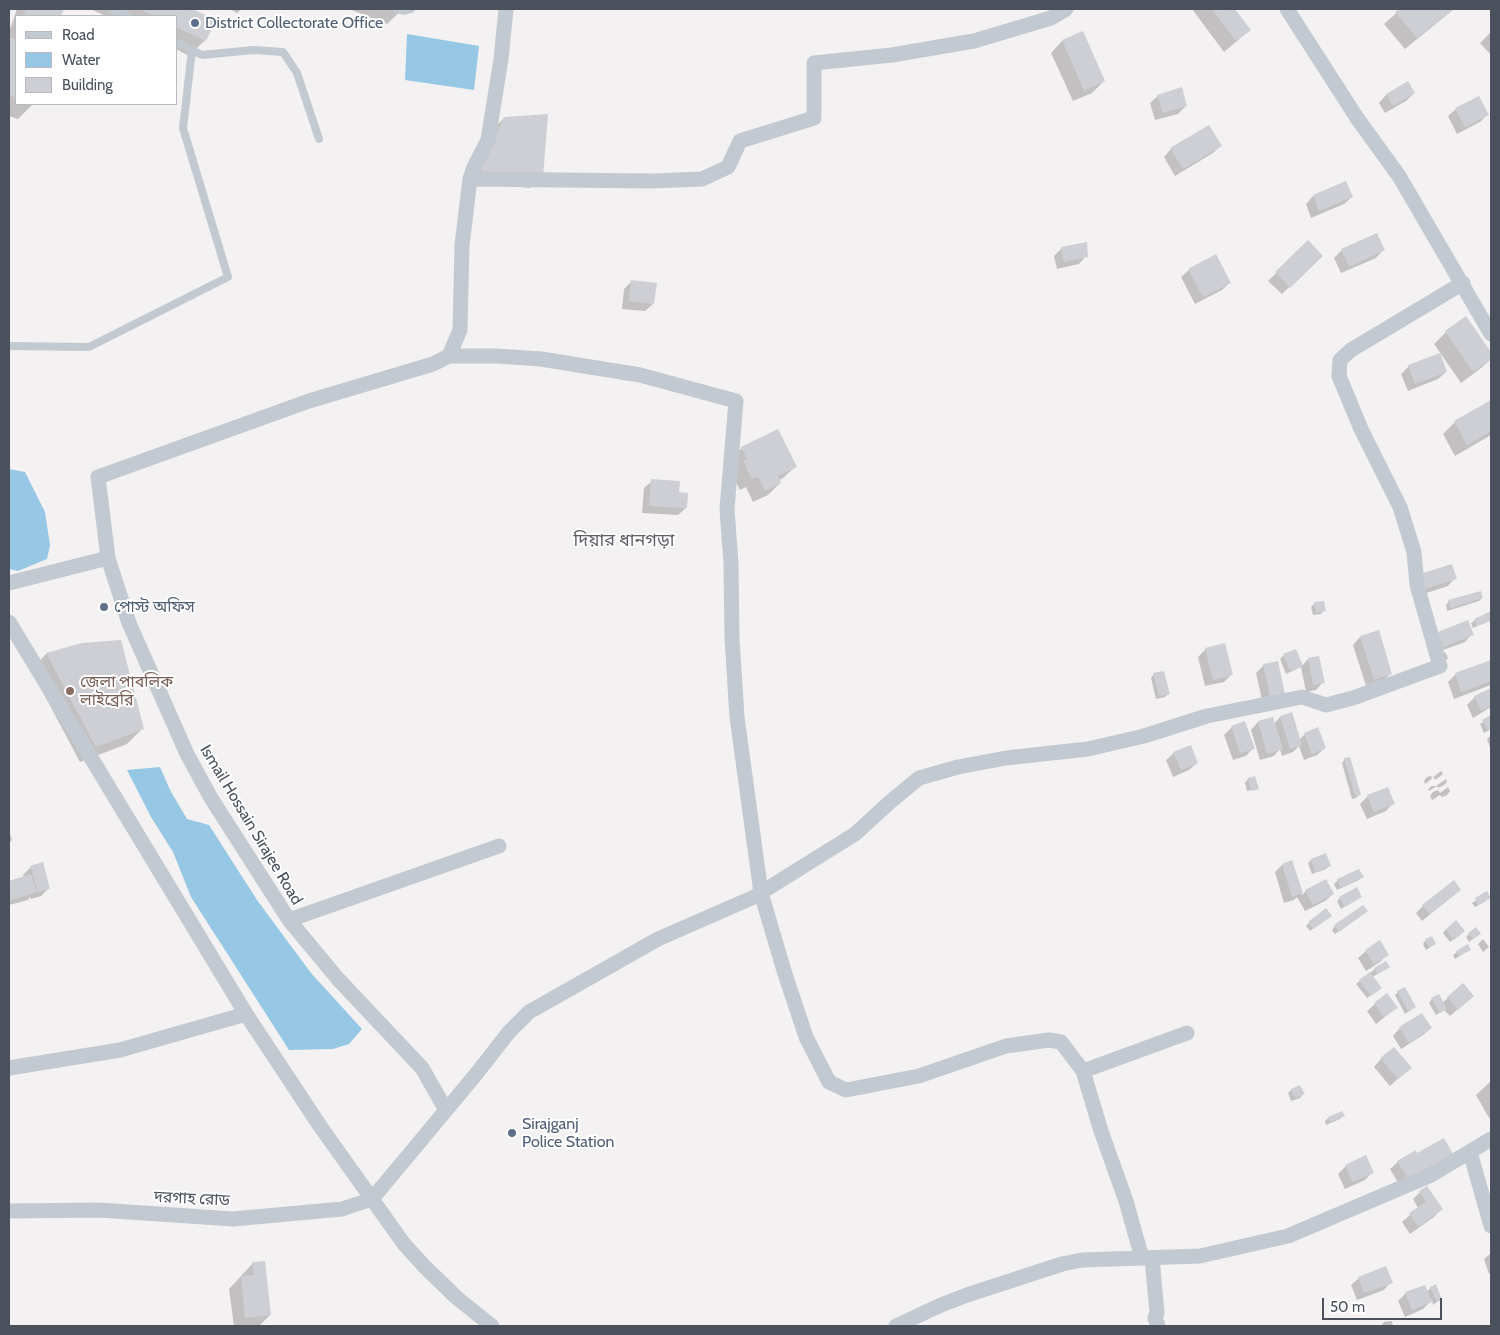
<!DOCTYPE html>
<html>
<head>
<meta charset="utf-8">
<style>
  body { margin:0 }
  #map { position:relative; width:1500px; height:1335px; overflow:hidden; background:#f3f1f1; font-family:Cabin,sans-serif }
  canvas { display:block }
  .frame { position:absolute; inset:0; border:10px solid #4a515c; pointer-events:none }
  .legend { position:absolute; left:15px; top:15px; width:162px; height:90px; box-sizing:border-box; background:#fff; border:1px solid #b7b9be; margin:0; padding:6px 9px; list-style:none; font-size:15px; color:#4a515c }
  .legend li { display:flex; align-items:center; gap:10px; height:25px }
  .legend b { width:25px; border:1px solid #b7b9be }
  .scale { position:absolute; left:1322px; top:1298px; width:120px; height:22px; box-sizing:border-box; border:2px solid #4a515c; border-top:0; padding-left:6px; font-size:15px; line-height:18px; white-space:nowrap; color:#4a515c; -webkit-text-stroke:4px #fff; paint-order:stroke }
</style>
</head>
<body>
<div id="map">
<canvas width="1500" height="1335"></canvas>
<div class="frame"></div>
<ul class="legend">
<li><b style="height:6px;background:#c3c9d1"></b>Road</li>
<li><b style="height:14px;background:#96c7e4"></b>Water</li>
<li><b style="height:14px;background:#cecfd4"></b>Building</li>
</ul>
<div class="scale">50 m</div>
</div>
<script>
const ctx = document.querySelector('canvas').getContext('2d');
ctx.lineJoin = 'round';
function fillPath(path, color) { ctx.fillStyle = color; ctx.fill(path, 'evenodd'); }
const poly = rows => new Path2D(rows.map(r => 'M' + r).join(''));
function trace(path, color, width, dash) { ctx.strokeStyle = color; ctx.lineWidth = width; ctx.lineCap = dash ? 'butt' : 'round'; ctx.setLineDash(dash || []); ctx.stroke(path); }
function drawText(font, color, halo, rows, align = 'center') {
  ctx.font = font + ' Cabin,"Noto Sans Bengali",sans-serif'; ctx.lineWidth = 4; ctx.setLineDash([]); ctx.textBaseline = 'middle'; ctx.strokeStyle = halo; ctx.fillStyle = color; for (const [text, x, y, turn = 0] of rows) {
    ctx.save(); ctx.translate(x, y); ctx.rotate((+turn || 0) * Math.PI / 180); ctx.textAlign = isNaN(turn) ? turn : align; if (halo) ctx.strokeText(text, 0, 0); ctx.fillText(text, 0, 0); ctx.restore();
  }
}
fillPath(poly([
  [407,34,479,46,474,90,405,80],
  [9,469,25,472,45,512,50,545,47,559,18,571,9,569],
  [160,767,170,790,187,819,209,825,257,900,311,973,362,1029,349,1044,333,1049,289,1050,191,897,173,852,151,817,127,770]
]), '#96c7e4');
fillPath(poly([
  [17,9,62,9,59,16,16,16,16,104,33,104,18,119,9,116,9,32],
  [90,9,190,9,214,20,205,40,189,56,176,49,176,16,106,16],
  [229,9,242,9,237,13],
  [349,9,403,9,387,24],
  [1192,9,1234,9,1250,30,1224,52],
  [1401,9,1454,9,1405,49,1384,24],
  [1082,32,1104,81,1092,93,1073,101,1051,53,1062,41],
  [1491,32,1491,55,1480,43],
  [1408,83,1414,93,1406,101,1385,113,1379,103,1386,95],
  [1158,96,1186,106,1178,114,1155,120,1150,103],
  [1456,109,1487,115,1480,122,1457,134,1448,116],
  [504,118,542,176,530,188,470,182,492,130],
  [1220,146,1213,153,1175,176,1164,157,1171,149],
  [1346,182,1352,197,1344,204,1311,218,1306,204,1313,196],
  [1376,235,1383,250,1376,258,1341,273,1334,258,1342,250],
  [1308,242,1321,256,1282,294,1268,281],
  [1062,248,1086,256,1079,264,1057,269,1054,256],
  [1189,270,1230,282,1222,290,1195,304,1181,277],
  [632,281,653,304,645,311,622,309,624,289],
  [1466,318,1491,354,1491,359,1481,368,1461,383,1434,344,1446,332],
  [1409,366,1446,372,1438,379,1408,391,1401,374],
  [1491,402,1491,435,1455,456,1443,434,1455,422],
  [742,448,795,467,783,478,778,481,780,483,768,495,753,502,746,487,740,490,732,474,730,459],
  [652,481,678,493,686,508,678,515,642,513,644,488],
  [1455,578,1448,586,1417,596,1413,583],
  [1482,598,1479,601,1447,611,1446,605,1449,601],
  [1315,603,1324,610,1321,614,1313,615,1311,607],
  [1491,613,1490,621,1473,628,1471,623,1475,620],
  [1438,633,1472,634,1465,642,1435,653],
  [1360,637,1391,673,1383,681,1366,686,1353,645],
  [82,645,143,728,127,744,80,762,31,670,46,654],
  [1206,649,1232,674,1224,682,1205,686,1198,657],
  [1296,651,1302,666,1308,659,1323,682,1316,690,1306,692,1301,667,1286,674,1280,659,1283,656],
  [1445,652,1448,658,1445,662,1440,655],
  [1491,661,1491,685,1454,699,1448,682,1456,674],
  [1277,662,1284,694,1263,704,1256,673,1263,666],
  [1154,674,1169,693,1165,697,1156,699,1151,678],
  [1490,689,1491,707,1473,718,1467,705,1475,697],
  [1291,714,1299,740,1305,734,1325,748,1317,755,1304,760,1299,746,1293,752,1282,756,1280,749,1274,756,1260,760,1251,730,1258,722,1273,718,1274,724,1280,717],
  [1491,717,1491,729,1484,733,1480,724],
  [1232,727,1253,748,1246,756,1233,760,1224,735],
  [1491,735,1491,750,1487,739],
  [1174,753,1197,763,1189,770,1173,777,1166,760],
  [1345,759,1360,794,1356,798,1352,799,1342,763],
  [1441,771,1443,774,1435,780,1434,777,1425,784,1424,781,1427,777,1431,776,1432,778],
  [1254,778,1257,789,1255,791,1255,789,1247,791,1245,783,1248,779],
  [1446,779,1447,782,1444,785,1438,788,1437,786,1429,791,1428,789,1432,786,1436,786],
  [1448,787,1450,791,1447,795,1442,797,1440,795,1432,800,1430,796,1433,792,1438,790,1440,793],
  [1368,796,1393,803,1386,811,1367,819,1360,804],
  [9,830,12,840,9,843],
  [1311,860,1330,865,1326,869,1312,874,1308,863],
  [1291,862,1302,895,1306,891,1333,894,1325,901,1305,911,1297,897,1294,900,1284,903,1275,872,1282,865],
  [31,867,49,888,41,896,31,899,30,897,28,900,9,905,9,882,24,878,23,875],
  [1362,877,1359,880,1337,890,1334,884,1338,880],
  [1460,890,1422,921,1416,913,1423,906],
  [1487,893,1486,901,1475,907,1472,903],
  [1361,897,1341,909,1337,901,1340,898],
  [1363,914,1335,934,1332,930,1335,926],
  [1327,919,1310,931,1306,926,1309,923],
  [1446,929,1460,935,1450,942,1443,933],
  [1469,934,1479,934,1469,942,1466,937],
  [1483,939,1489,947,1483,952,1478,944],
  [1426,940,1435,944,1426,950,1423,944],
  [1469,950,1455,959,1453,955,1457,952],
  [1366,951,1387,954,1380,962,1366,971,1358,958],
  [1375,969,1385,970,1372,977,1377,991,1367,998,1356,984],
  [1463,985,1465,1003,1450,1016,1444,1010,1436,1015,1429,1003,1432,999,1442,1003],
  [1398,992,1415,1007,1405,1014,1395,995],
  [1375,1004,1396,1008,1376,1024,1367,1011],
  [1400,1028,1431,1028,1423,1035,1401,1049,1393,1036],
  [1381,1059,1410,1068,1390,1086,1374,1067],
  [1491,1081,1491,1117,1489,1118,1476,1095],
  [1291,1090,1303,1094,1300,1098,1291,1101,1288,1093],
  [1342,1112,1343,1116,1340,1119,1326,1125,1325,1121,1328,1118],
  [1398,1162,1426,1172,1402,1189,1390,1169],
  [1346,1166,1372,1172,1365,1180,1345,1189,1338,1174],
  [1420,1192,1441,1209,1434,1217,1410,1234,1402,1222,1418,1208,1413,1199],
  [1490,1254,1491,1273,1489,1274,1484,1259],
  [253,1263,270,1315,259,1326,234,1326,229,1289],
  [1359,1278,1391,1282,1384,1290,1357,1300,1351,1285],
  [1431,1288,1441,1299,1433,1305,1432,1300,1423,1309,1405,1317,1398,1301,1406,1293,1426,1292],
  [1392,1321,1393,1326,1381,1326,1384,1322]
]), '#0003');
fillPath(poly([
  [26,9,64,9,61,16,23,16],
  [139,9,193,9,216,20,206,41,176,27,176,16,155,16],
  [1212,9,1235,9,1251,30,1236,41],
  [1399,9,1454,9,1417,38,1395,12],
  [1083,31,1105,81,1084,91,1062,40],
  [16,36,16,98,9,95,9,37,15,39],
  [1408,81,1415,93,1393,106,1386,94],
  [1182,87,1187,106,1163,113,1157,95],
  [1479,96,1489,115,1465,127,1455,108],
  [548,114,543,177,481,171,504,117],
  [1209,125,1222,146,1183,169,1170,148],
  [1346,181,1353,197,1319,211,1313,195],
  [1377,233,1385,250,1349,267,1341,249],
  [1308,240,1323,256,1290,288,1275,272],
  [1087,242,1088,257,1064,262,1061,247],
  [1216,254,1231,283,1203,297,1188,269],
  [631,280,657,283,654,304,629,301],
  [1466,316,1491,352,1491,359,1473,372,1445,331],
  [1440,353,1447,372,1415,384,1408,365],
  [1491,400,1491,431,1467,445,1454,421],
  [778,429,797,467,778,476,781,483,765,491,758,477,752,479,743,461,747,459,741,447],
  [651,479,680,481,679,492,688,493,687,508,649,506],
  [1452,564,1457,579,1424,589,1420,574],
  [1481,591,1483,598,1451,608,1448,600],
  [1324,601,1326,611,1316,613,1314,602],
  [1491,611,1491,620,1477,626,1474,619],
  [1468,620,1474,635,1443,647,1438,632],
  [1379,630,1392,674,1374,680,1360,636],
  [121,640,144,729,96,747,46,653,82,643],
  [1225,643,1233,675,1213,680,1205,648],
  [1296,649,1303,666,1290,671,1283,654],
  [1319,656,1325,683,1313,685,1308,658],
  [1491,660,1491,681,1461,692,1455,673],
  [1278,661,1285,694,1270,697,1263,664],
  [1164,671,1170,694,1159,696,1153,673],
  [1491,688,1491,706,1481,711,1474,696],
  [1292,712,1302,745,1290,749,1280,716],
  [1491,715,1491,729,1488,730,1482,720],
  [1273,717,1283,749,1267,754,1258,721],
  [1245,721,1255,749,1240,753,1231,726],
  [1318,727,1326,748,1312,754,1304,733],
  [1191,745,1198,763,1181,770,1173,752],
  [1350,757,1361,795,1355,796,1344,758],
  [1255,776,1259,789,1251,791,1248,778],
  [1388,787,1395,804,1374,812,1367,795],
  [1326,853,1331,866,1315,872,1311,859],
  [1292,860,1303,893,1292,897,1282,864],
  [43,862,50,889,38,892,30,866],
  [1359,869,1364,877,1341,888,1337,879],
  [31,874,37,892,9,901,9,881],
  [1326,879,1334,894,1313,905,1305,890],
  [1454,880,1461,890,1430,914,1422,905],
  [1357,887,1362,897,1345,907,1339,897],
  [1487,891,1491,898,1478,905,1475,898],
  [1363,905,1368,911,1339,932,1334,925],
  [1326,908,1332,916,1313,929,1308,922],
  [1456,920,1465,931,1454,940,1446,929],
  [1476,927,1481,934,1473,939,1468,933],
  [1432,936,1436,944,1429,947,1425,939],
  [1380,940,1389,955,1374,964,1365,950],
  [1468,944,1471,950,1459,956,1456,951],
  [1386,961,1390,967,1378,974,1374,968],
  [1370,972,1382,988,1371,996,1359,980],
  [1463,983,1474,996,1458,1010,1447,997],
  [1405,987,1416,1007,1408,1011,1397,991],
  [1387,993,1398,1008,1384,1017,1374,1003],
  [1439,994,1447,1009,1440,1013,1431,998],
  [1422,1013,1432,1028,1409,1043,1399,1027],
  [1394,1047,1412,1068,1398,1079,1380,1058],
  [1300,1085,1305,1094,1295,1098,1291,1089],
  [1342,1111,1345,1116,1330,1122,1328,1117],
  [1444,1138,1453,1154,1410,1182,1397,1161,1416,1150,1417,1153],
  [1366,1155,1374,1173,1353,1182,1345,1165],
  [1427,1186,1443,1209,1418,1227,1409,1213,1426,1202,1419,1191],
  [265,1261,271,1315,245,1318,241,1276,254,1275,252,1262],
  [1386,1266,1393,1283,1364,1293,1358,1277],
  [1436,1284,1442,1300,1437,1302,1430,1287],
  [1425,1285,1432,1302,1412,1310,1405,1292]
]), '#cecfd4');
trace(poly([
  [113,9,127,16],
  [397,9,404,11,411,9],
  [176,42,202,55,253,50,283,52,297,73,319,139],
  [9,346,89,347,228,277,183,128,192,50]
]), '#c3c9d1', 8);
trace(poly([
  [1287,9,1357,118,1399,176,1491,334],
  [470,179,652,181,702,179,728,167,740,141,814,118,814,63,892,55,974,41,1051,18,1066,9],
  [449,356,497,356,541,359,640,375,736,401,727,509,731,564,732,638,737,717,761,893,785,974,806,1037,829,1082,846,1090,919,1076,1006,1046,1049,1040,1061,1042,1083,1071,1101,1131,1126,1201,1142,1258],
  [9,583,108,558],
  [9,622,246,1014,320,1126,404,1244,424,1266,457,1298,492,1326],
  [289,920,499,846],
  [9,1068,120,1050,246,1014],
  [1083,1071,1187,1033],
  [446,1110,422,1068,338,979,289,920,211,798,187,754,129,623,108,558,98,477,309,401,433,364,449,356,460,330,462,245,470,179,474,167,488,140,501,59,506,9],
  [1470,1152,1491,1226],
  [9,1211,99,1210,233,1219,342,1209,372,1199,477,1073,509,1032,529,1012,658,939,754,897,855,834,890,802,919,778,958,767,1006,758,1088,749,1144,736,1207,716,1302,697,1326,705,1353,698,1440,666,1417,585,1414,552,1400,507,1361,429,1339,376,1340,360,1351,350,1463,283],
  [1152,1258,1157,1313,1155,1318,1158,1326],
  [896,1326,941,1305,967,1295,1062,1264,1082,1260,1200,1256,1288,1236,1431,1175,1491,1139]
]), '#c3c9d1', 15);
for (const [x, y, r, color] of [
  [195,23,5,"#5c6f8a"],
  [104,607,5,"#5c6f8a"],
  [70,691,5,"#8d6e63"],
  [512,1133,5,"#5c6f8a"]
]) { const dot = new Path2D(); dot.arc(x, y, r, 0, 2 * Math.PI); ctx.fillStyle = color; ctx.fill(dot); trace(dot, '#fff', 2); }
drawText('16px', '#4e5e75', '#fff', [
  ["District Collectorate Office",205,23],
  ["পোস্ট অফিস",114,607],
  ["Sirajganj",522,1124],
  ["Police Station",522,1142]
], 'left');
drawText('16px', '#785e54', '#fff', [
  ["জেলা পাবলিক",80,682],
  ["লাইব্রেরি",80,700]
], 'left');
drawText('16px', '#4a515c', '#fff', [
  ["Ismail Hossain Sirajee Road",251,825,59],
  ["দরগাহ রোড",192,1199,3]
]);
drawText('18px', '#5e6065', '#fff', [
  ["দিয়ার ধানগড়া",624,541]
]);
</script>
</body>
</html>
